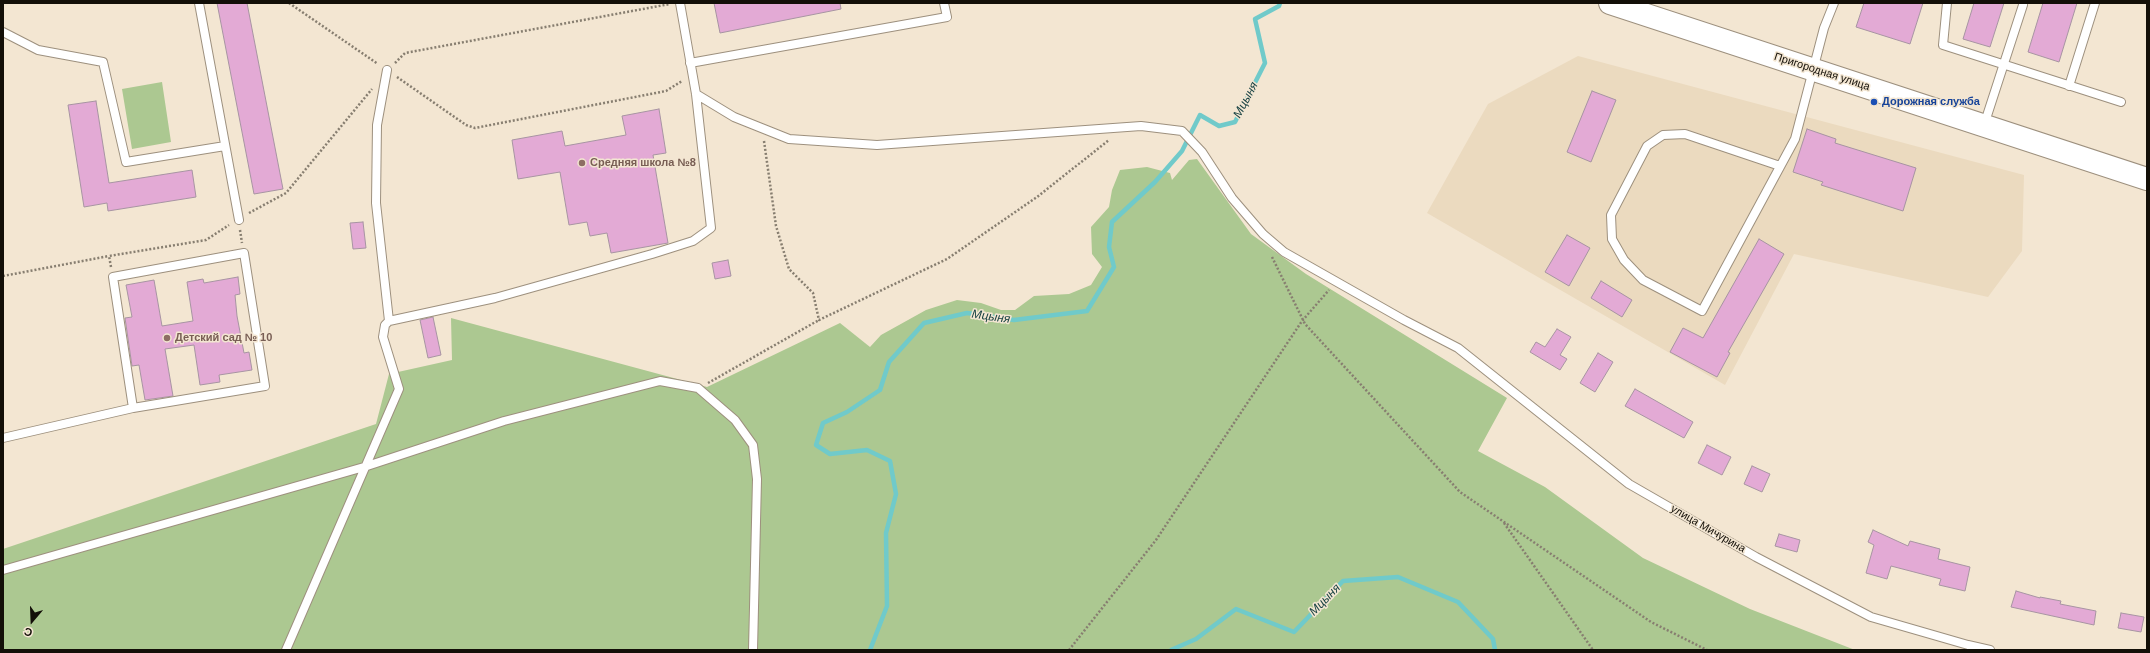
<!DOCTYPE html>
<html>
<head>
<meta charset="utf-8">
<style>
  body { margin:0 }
  #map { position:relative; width:2150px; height:653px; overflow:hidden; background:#f3e6d2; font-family:Arial,sans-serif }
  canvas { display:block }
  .frame { position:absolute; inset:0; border:4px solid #130f08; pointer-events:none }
  .north { position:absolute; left:12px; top:601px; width:40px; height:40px; -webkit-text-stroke:3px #f3e6d2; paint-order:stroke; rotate:199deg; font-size:11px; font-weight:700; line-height:16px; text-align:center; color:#130f08 }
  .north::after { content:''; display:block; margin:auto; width:14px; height:18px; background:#130f08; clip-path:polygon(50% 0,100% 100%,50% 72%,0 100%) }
</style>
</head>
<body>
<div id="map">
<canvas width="2150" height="653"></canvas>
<div class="frame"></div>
<div class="north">С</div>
</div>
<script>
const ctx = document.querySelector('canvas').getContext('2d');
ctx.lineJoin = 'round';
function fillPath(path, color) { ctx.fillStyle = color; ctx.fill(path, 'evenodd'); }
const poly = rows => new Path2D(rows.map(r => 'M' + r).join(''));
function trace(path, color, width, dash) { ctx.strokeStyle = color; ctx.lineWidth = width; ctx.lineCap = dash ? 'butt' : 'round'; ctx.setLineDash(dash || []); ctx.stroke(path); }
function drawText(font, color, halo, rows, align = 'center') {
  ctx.font = font + ' Arial,sans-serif'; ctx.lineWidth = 3; ctx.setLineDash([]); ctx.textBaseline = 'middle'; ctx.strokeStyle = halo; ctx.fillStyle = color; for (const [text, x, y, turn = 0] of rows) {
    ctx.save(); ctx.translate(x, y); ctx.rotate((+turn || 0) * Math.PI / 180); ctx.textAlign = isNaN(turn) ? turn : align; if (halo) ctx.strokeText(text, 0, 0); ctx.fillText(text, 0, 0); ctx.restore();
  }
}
fillPath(poly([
  [1578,56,2024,175,2022,251,1988,297,1794,254,1725,385,1427,213,1488,104]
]), '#ebdabf');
fillPath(poly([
  [162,82,171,142,132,149,122,89],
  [1197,159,1251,234,1306,274,1507,398,1478,451,1545,487,1643,558,1750,609,1855,650,3,650,3,549,376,424,389,374,452,360,451,318,707,387,840,323,870,347,881,335,926,310,957,300,981,303,1001,310,1015,310,1034,296,1069,294,1091,285,1102,267,1092,254,1091,227,1109,207,1112,190,1120,170,1147,167,1170,173,1172,180,1189,160]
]), '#acc891');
trace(poly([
  [870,650,887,606,886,533,896,494,890,461,867,450,830,454,816,445,823,423,847,412,880,390,889,362,924,323,967,313,1014,320,1087,311,1114,267,1109,247,1112,222,1155,182,1182,151,1200,115,1219,126,1235,122,1265,63,1255,19,1279,6,1280,3],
  [1171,650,1196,639,1236,609,1294,632,1343,581,1398,577,1458,602,1493,639,1495,650]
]), '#70caca', 4.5);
const building = poly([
  [217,3,247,3,283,189,254,194,217,3],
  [714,3,840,3,841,9,720,33,714,3],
  [1864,3,1923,3,1910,44,1856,27,1864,3],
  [1974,3,2004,3,1990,47,1963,39,1974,3],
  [2043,3,2077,3,2059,62,2028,52,2043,3],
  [1592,91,1616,100,1591,162,1567,152,1592,91],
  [96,101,109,183,192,170,196,197,108,211,107,203,84,207,68,105,96,101],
  [659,109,666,153,653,155,668,243,611,253,607,233,590,236,587,222,569,225,560,172,518,179,512,140,562,131,565,146,626,135,622,116,659,109],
  [1807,129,1836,139,1835,143,1916,168,1903,211,1821,185,1823,182,1793,172,1807,129],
  [363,222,366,248,353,249,350,223,363,222],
  [1567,235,1590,248,1569,286,1545,272,1567,235],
  [1759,239,1784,254,1728,352,1730,353,1717,377,1670,352,1683,328,1703,338,1759,239],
  [728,260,731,276,715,279,712,263,728,260],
  [238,277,240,294,235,295,237,316,244,353,249,352,252,370,219,375,220,382,200,385,194,345,165,349,173,396,145,400,139,365,132,366,125,318,132,317,126,285,154,280,162,326,193,321,187,282,203,279,204,283,238,277],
  [1601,281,1632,300,1622,317,1591,298,1601,281],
  [433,317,441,355,428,358,420,320,433,317],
  [1557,329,1571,337,1560,355,1567,359,1560,370,1530,352,1536,342,1545,347,1557,329],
  [1598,353,1613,362,1595,392,1580,383,1598,353],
  [1635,389,1693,422,1684,438,1625,406,1635,389],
  [1707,445,1731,457,1722,475,1698,463,1707,445],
  [1752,466,1770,474,1762,492,1744,484,1752,466],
  [1873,530,1908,546,1910,541,1940,549,1938,559,1970,567,1965,591,1939,585,1941,579,1891,566,1887,579,1866,573,1874,545,1868,542,1873,530],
  [1779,534,1800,540,1797,552,1775,546,1779,534],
  [2016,591,2040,598,2040,597,2061,601,2060,604,2096,611,2094,625,2011,607,2016,591],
  [2121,613,2144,617,2141,632,2118,628,2121,613]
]);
fillPath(building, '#e3aad5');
trace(building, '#a794a2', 1);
const lane = poly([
  [199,3,239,220],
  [1947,3,1943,45,2121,102],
  [3,32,38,50,103,62,126,162,225,146],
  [690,63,947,17,944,3],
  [2069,86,2095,3],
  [696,94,734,117,789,139,877,145,1141,126,1182,131,1202,152,1232,198,1263,234,1284,252,1404,320,1458,348,1629,484,1756,557,1871,617,1968,645,1990,650],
  [1984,125,2023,5],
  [1780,166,1685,134,1663,135,1647,146,1611,215,1612,239,1624,260,1643,280,1702,311,1795,139,1824,28,1834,3],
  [389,321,495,298,652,254,693,241,711,228,696,94,680,3],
  [3,438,133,408,265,386,244,253,113,277,133,408],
  [3,570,364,467,504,421,660,381,698,388,735,420,753,445,757,479,753,650],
  [286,650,399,389,383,337,385,325,389,321,376,203,377,125,387,70]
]);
const secondary = poly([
  [1610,3,2147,179]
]);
trace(lane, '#9d907e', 10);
trace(secondary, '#9d907e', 24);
trace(poly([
  [289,3,378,64],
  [395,63,405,53,670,4],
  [397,77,466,125,475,128,666,91,682,81],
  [764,141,776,226,789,269,813,293,819,320,947,259,1037,197,1109,140],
  [249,213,286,193,372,89],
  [240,230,242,243],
  [1272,257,1305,324,1460,492,1651,622,1707,650],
  [111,267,109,256,206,240,229,225],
  [3,276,109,256],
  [708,383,819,320],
  [1504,523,1593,650],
  [1069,650,1156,540,1302,321,1329,290]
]), '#877e70', 2.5, [2, 2]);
trace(lane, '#fff', 8);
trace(secondary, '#fff', 22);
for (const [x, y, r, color] of [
  [1874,102,4,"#1a4fb4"],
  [582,163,4,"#8d6e63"],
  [167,338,4,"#8d6e63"]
]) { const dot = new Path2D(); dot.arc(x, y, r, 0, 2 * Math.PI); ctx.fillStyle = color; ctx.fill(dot); trace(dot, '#f3e6d2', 1.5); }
drawText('11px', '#130f08', '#f3e6d2', [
  ["Пригородная улица",1822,72,18],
  ["улица Мичурина",1708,529,30]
]);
drawText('bold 11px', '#164399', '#f3e6d2', [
  ["Дорожная служба",1882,102]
], 'left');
drawText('bold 11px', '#785e54', '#f3e6d2', [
  ["Средняя школа №8",590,163],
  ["Детский сад № 10",175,338]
], 'left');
drawText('italic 12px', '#184243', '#f3e6d2', [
  ["Мцыня",1246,100,-62],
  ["Мцыня",991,317,8],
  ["Мцыня",1325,600,-46]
]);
</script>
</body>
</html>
